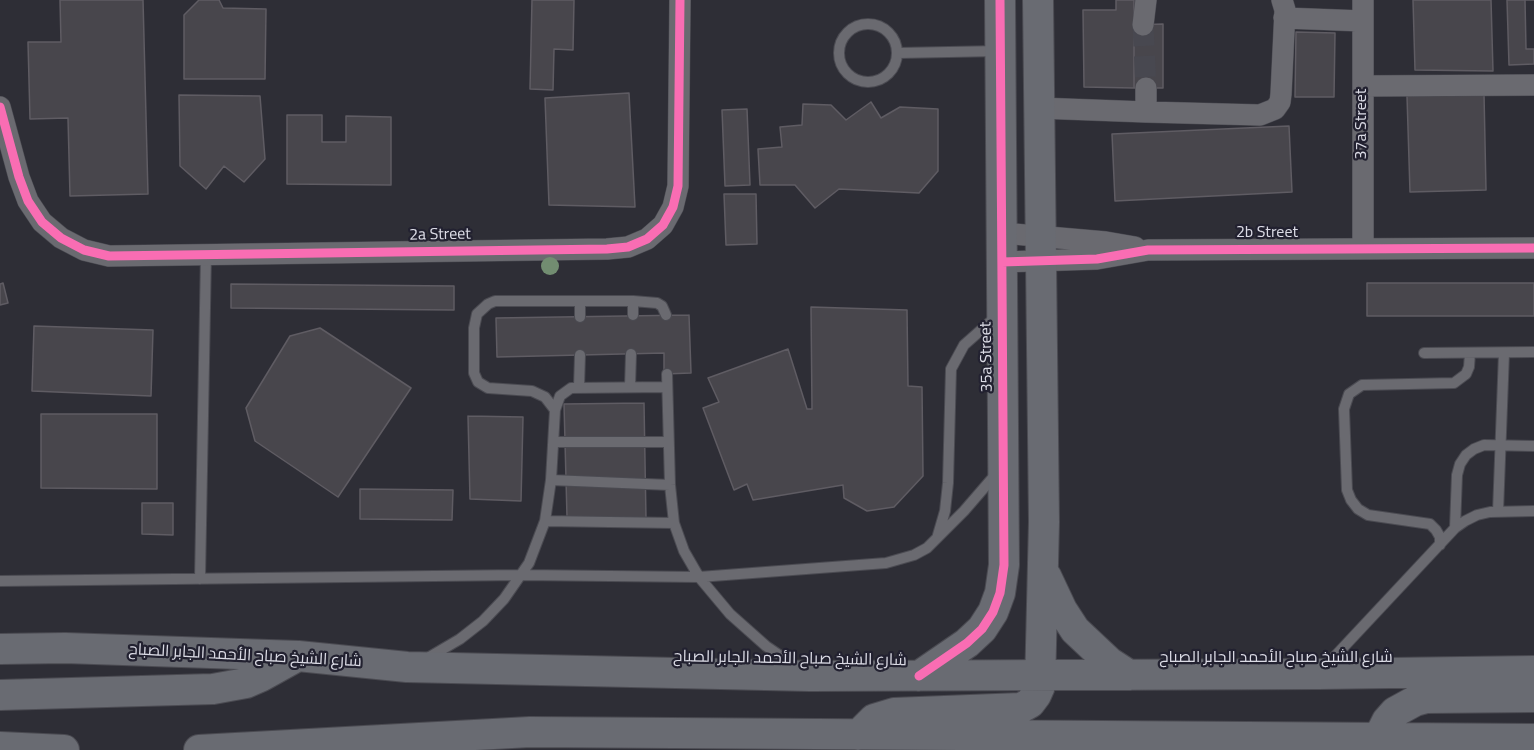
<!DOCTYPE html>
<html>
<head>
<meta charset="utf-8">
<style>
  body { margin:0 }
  canvas { display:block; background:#2e2e36 }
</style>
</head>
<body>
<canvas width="1534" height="750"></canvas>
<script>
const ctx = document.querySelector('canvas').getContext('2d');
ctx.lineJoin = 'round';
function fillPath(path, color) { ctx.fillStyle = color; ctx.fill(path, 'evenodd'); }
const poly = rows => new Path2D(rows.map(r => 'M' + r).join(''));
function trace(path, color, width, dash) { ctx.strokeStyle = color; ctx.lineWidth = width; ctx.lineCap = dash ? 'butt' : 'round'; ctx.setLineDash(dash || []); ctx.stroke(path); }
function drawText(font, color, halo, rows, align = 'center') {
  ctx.font = font + ' Georgia,Cairo,serif'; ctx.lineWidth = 4.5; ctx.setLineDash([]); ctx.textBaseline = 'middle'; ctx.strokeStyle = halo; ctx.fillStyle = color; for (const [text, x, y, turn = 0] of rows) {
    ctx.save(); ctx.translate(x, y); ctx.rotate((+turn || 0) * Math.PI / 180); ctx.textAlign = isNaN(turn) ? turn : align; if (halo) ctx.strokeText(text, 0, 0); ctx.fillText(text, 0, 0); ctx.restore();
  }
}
const building = poly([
  [60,0,143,0,148,194,70,196,68,118,30,119,28,42,61,42,60,0],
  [199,0,219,0,223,8,266,9,265,79,184,79,184,15,199,0],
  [532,0,574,0,573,50,554,49,553,90,530,89,532,0],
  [1116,0,1134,0,1134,88,1084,87,1083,10,1116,10,1116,0],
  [1413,0,1491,0,1493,71,1415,70,1413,0],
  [1507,0,1534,0,1525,0,1526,49,1534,49,1534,64,1509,65,1507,0],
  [1163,24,1163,88,1134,88,1134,25,1163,24],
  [1296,32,1335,33,1334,97,1295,97,1296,32],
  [629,93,635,207,549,205,545,98,629,93],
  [1484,94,1486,190,1410,192,1407,96,1484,94],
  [179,95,260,96,265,159,244,182,224,166,206,189,180,166,179,95],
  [871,102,881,118,900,107,938,109,938,171,919,193,839,189,815,208,795,185,760,185,758,149,782,147,780,127,802,125,803,104,831,105,846,120,871,102],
  [747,109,750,185,725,186,722,110,747,109],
  [287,115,322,115,322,142,346,142,346,116,391,117,391,185,287,184,287,115],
  [1289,126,1292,192,1115,201,1112,134,1289,126],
  [724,194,756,194,757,244,726,245,724,194],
  [3,283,8,303,0,305,0,284,3,283],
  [1367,283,1534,283,1534,316,1367,316,1367,283],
  [231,284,454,286,454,310,231,308,231,284],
  [811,307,907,310,908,386,922,387,923,476,894,507,867,511,844,498,843,485,753,500,747,484,734,490,703,408,719,402,708,378,788,349,807,409,812,409,811,307],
  [689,315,691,373,664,374,664,353,497,357,496,318,689,315],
  [34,326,153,330,151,396,32,391,34,326],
  [320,328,411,388,338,497,255,441,246,408,290,336,320,328],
  [644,403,646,519,567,517,564,404,644,403],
  [41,414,157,414,157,489,41,488,41,414],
  [468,416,523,417,521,501,470,499,468,416],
  [360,489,453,490,452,520,360,519,360,489],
  [142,503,173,503,173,535,142,534,142,503]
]);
fillPath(building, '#48464c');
trace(building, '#5f5c63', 1.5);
trace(poly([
  [1143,25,1146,88]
]), '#484850', 21, [21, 10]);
const lane = poly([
  '839 53a29 29 0 1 1 58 0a29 29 0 1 1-58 0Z',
  [898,53,999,51],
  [633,315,633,301],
  [580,317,580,301],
  [1424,353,1534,352],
  [667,374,670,485,674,523,684,551,699,577,730,614,766,646,798,668],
  [579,387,580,355],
  [630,387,631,354],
  [555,410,560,396,571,388,667,387],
  [554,442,668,442],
  [551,480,670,485],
  [1498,512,1504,353],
  [545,521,674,523],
  [1455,528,1457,475,1460,464,1466,455,1474,449,1484,445,1534,446],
  [938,535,945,511,948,483,951,369,964,345,998,315],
  [1440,545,1440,537,1436,530,1430,524,1368,515,1358,509,1351,500,1347,490,1344,409,1349,394,1362,385,1454,383,1466,374,1469,367,1470,353],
  [200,579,206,254],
  [0,581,521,575,699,577,886,563,914,555,927,548,964,511,996,474],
  [426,659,460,639,483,621,504,599,529,563,545,521,551,480,555,410,545,397,532,391,488,388,478,382,474,373,474,328,477,314,488,304,495,301,633,301,657,303,662,306,666,315],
  [1323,669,1455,528,1465,521,1477,515,1490,512,1534,511]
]);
const street = poly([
  [1363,0,1363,249],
  [1284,18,1363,21],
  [1143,25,1146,0],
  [1363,86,1534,85],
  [1146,88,1146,112,1260,115,1275,109,1280,102,1281,94,1285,10,1282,0],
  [0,107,19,177,28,201,42,222,61,238,84,250,109,256,607,249,628,247,647,239,663,225,673,207,678,186,680,0],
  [1038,108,1146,112],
  [1002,233,1106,242,1135,247],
  [1002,262,1097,259,1148,250,1534,248]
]);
const secondary = poly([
  [1046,576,1062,610,1075,630,1109,662,1129,675],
  [0,649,65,648,298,656,407,667,810,676,1318,674,1534,671],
  [919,676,967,643,982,629,993,612,1000,593,1004,565,1000,0],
  [0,695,213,689,246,683,262,676,298,656],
  [858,735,874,719,894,713,1021,708,1030,703,1036,695,1040,686,1044,522,1038,0],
  [1378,739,1387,721,1395,712,1415,701,1426,698,1534,697],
  [0,747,64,750],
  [199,750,530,732,1534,739]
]);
trace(lane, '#4b4b52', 12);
trace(street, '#4b4b52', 22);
trace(secondary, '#4b4b52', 32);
trace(lane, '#6a6a70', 10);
trace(street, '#6a6a70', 21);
trace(secondary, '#696b72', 30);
trace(poly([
  [0,107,19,177,28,201,42,222,61,238,84,250,109,256,607,249,628,247,647,239,663,225,673,207,678,186,680,0],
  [1002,262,1097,259,1148,250,1534,248],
  [919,676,967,643,982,629,993,612,1000,593,1004,565,1000,0]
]), '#f96db3', 9);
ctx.fillStyle = '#728d71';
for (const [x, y] of [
  [550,266]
]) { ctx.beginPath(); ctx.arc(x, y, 9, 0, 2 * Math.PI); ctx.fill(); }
drawText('16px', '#dbdbe5', '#222130', [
  ["37a Street",1363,124,-90],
  ["2b Street",1267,234],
  ["2a Street",440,236,-1],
  ["35a Street",988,357,-91],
  ["شارع الشيخ صباح الأحمد الجابر الصباح",245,657,3],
  ["شارع الشيخ صباح الأحمد الجابر الصباح",1276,659],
  ["شارع الشيخ صباح الأحمد الجابر الصباح",790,660,1]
]);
</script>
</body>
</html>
